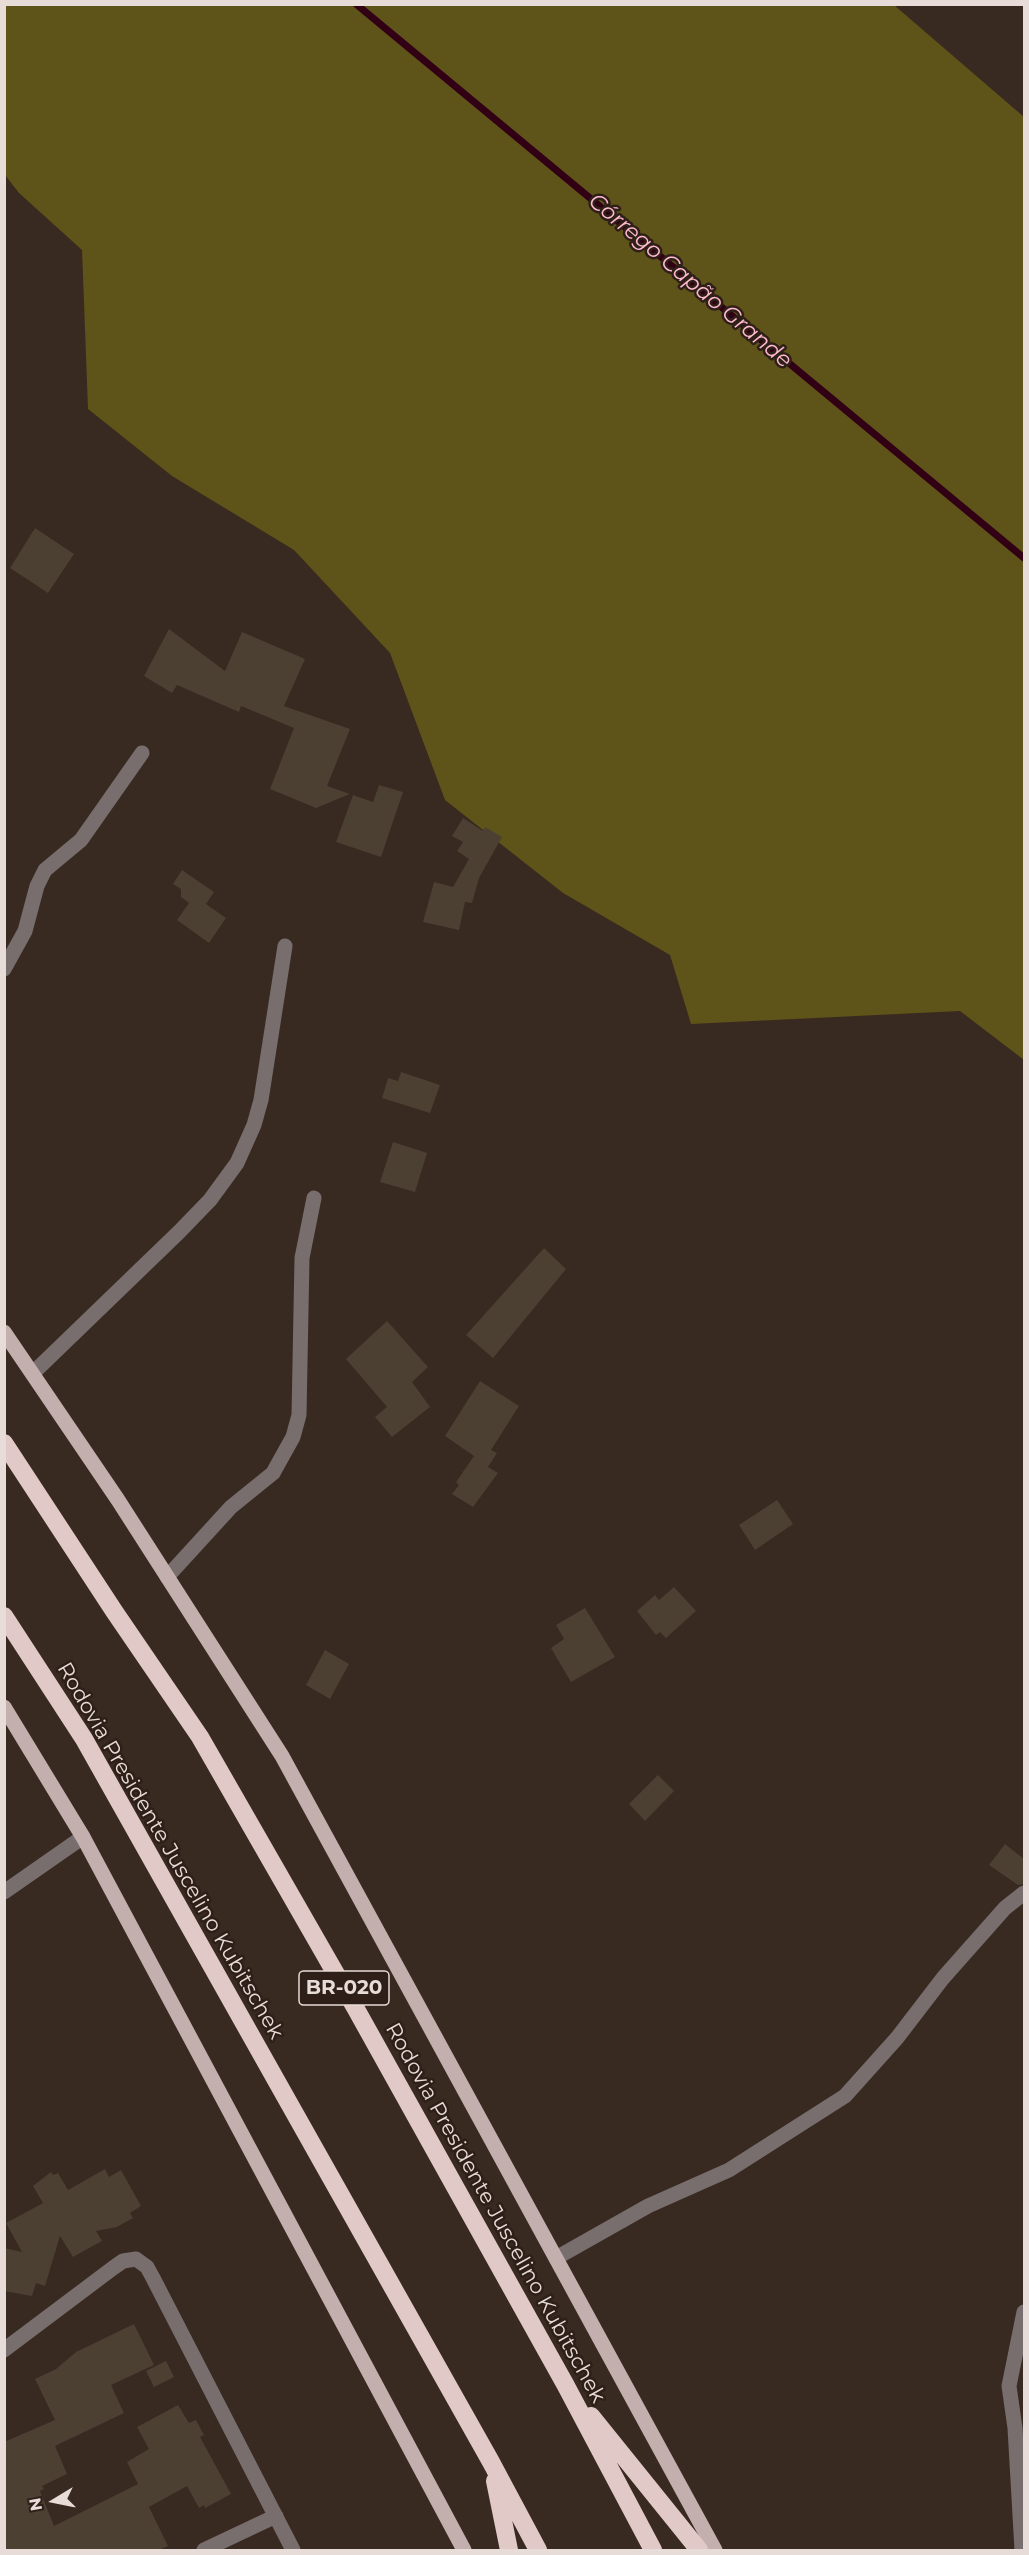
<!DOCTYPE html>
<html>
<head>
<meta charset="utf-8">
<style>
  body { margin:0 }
  #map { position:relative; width:1029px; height:2555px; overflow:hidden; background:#382921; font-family:Montserrat,sans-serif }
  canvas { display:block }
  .frame { position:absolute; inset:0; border:6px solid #e7dcd7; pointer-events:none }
  .north { position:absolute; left:24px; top:2471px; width:60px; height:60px; -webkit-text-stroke:4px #2e1f18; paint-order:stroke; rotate:260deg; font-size:16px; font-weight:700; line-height:24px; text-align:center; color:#e7dcd7 }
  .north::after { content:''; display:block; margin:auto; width:21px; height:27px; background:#e7dcd7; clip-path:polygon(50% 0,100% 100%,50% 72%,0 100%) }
</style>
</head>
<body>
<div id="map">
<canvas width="1029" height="2555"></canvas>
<div class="frame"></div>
<div class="north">N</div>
</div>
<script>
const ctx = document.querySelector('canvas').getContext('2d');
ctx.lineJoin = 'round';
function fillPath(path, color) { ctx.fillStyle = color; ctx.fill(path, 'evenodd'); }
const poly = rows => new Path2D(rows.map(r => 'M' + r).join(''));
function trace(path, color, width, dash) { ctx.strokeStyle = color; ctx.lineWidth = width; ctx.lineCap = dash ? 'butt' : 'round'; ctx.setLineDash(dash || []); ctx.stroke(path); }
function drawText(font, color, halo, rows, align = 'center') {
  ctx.font = font + ' Montserrat,sans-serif'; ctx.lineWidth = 5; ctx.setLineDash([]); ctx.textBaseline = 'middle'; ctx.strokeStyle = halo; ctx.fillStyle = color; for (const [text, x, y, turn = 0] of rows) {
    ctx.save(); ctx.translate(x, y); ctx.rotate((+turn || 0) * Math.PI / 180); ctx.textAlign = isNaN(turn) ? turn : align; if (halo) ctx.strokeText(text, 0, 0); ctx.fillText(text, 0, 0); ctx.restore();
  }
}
fillPath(poly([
  [4,5,894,5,1024,117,1024,1060,960,1011,691,1024,670,955,563,893,445,800,390,653,294,550,172,476,88,409,82,250,19,193,5,175]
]), '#5e5318');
trace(poly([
  [356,4,1024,558]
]), '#320015', 7);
fillPath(poly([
  [35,528,74,554,48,593,10,568],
  [169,629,225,671,242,632,305,659,284,706,350,729,327,786,350,794,316,808,270,789,294,728,241,706,239,712,177,685,172,693,144,676],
  [379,785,403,792,381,857,336,842,353,795,373,802],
  [463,818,483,831,485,827,502,837,479,878,472,903,465,902,459,930,423,922,434,882,453,887,469,859,457,851,463,842,452,836],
  [182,870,214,892,206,904,226,918,209,943,177,920,189,903,181,897,181,889,173,884],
  [401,1072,440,1085,430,1113,382,1098,388,1078,398,1081],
  [393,1142,427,1153,415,1192,380,1182],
  [544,1248,566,1269,493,1358,466,1335],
  [387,1321,428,1367,412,1382,430,1407,392,1437,375,1417,387,1407,346,1359],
  [480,1381,519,1406,491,1450,497,1453,488,1467,498,1473,473,1507,452,1494,459,1485,456,1482,474,1456,445,1436],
  [777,1500,793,1524,755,1550,739,1525],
  [674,1587,696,1611,666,1638,660,1632,656,1635,637,1611,655,1595,659,1600],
  [585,1608,615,1657,571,1682,551,1648,564,1639,556,1625],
  [325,1650,349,1664,330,1699,306,1685],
  [658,1775,674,1791,645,1821,629,1804],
  [1005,1844,1024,1859,1024,1884,1018,1885,989,1865],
  [105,2169,109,2177,121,2170,141,2206,130,2213,133,2218,117,2227,96,2231,102,2241,73,2257,60,2236,45,2286,36,2283,32,2296,4,2291,4,2248,22,2252,6,2223,43,2203,33,2186,51,2172,53,2175,58,2173,68,2190],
  [134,2324,154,2365,111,2385,124,2413,55,2446,67,2474,42,2486,44,2489,40,2491,54,2526,138,2484,127,2462,149,2449,137,2427,178,2405,189,2423,196,2420,204,2435,200,2437,231,2494,205,2508,204,2505,199,2508,187,2486,149,2507,168,2546,159,2550,4,2550,4,2442,55,2420,35,2379,56,2369,76,2352],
  [166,2361,174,2377,154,2387,146,2371]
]), '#4b4032');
trace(poly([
  [4,969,25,931,37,886,45,870,81,840,142,753],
  [33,1373,179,1232,210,1200,237,1163,254,1125,261,1100,285,946],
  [167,1577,231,1507,273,1473,293,1437,299,1415,302,1258,314,1198],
  [4,1892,83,1837],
  [556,2258,648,2206,729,2170,845,2096,897,2038,943,1978,1005,1908,1024,1893],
  [4,2350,113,2268,123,2261,136,2259,147,2267,153,2278,293,2550],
  [204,2550,276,2516],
  [1022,2550,1015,2428,1009,2386,1024,2312]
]), '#786e6d', 15);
trace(poly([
  [4,1332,118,1500,282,1756,715,2550],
  [4,1707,83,1837,464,2550]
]), '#c3b0ae', 15);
trace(poly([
  [4,1443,114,1611,200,1737,356,2009,565,2384,653,2550],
  [4,1616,84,1739,491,2462,538,2550],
  [591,2416,699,2550],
  [495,2481,509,2550]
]), '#e1c9c7', 18);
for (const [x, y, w] of [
  [344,1988,90]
]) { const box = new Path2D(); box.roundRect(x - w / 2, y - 17, w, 34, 4.5); ctx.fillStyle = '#2e1f18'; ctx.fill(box); trace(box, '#e7dcd7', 1.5); }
drawText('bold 20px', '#e7dcd7', null, [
  ["BR-020",344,1988]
]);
drawText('21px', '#e7dcd7', '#2e1f18', [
  ["Rodovia Presidente Juscelino Kubitschek",170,1851,60],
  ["Rodovia Presidente Juscelino Kubitschek",495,2213,61]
]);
drawText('italic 22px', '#ffbace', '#2e1f18', [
  ["Córrego Capão Grande",690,281,40]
]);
</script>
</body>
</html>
